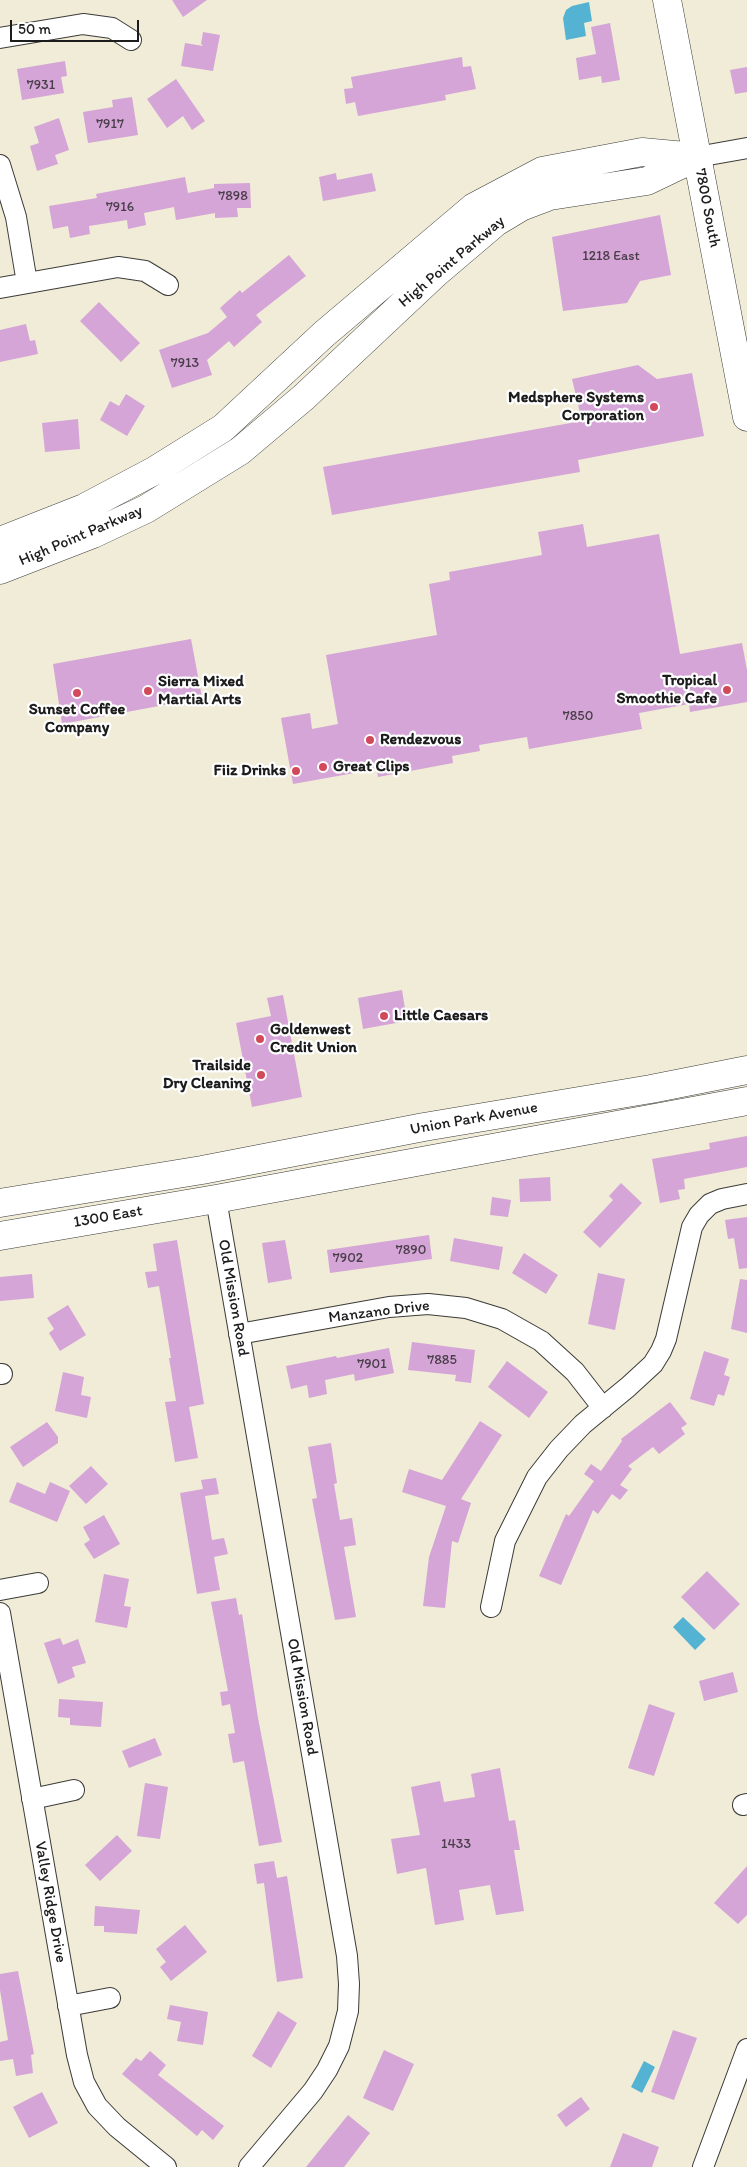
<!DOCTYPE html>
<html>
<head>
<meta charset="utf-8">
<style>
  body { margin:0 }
  #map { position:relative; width:747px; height:2167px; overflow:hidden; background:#f0ecd7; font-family:Itim,sans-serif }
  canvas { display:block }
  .scale { position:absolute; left:10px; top:20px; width:129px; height:22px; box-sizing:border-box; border:2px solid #1c1c1c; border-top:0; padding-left:6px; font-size:15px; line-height:18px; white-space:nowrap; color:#1c1c1c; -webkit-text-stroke:4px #fff; paint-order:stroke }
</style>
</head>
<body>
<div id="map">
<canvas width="747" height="2167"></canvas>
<div class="scale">50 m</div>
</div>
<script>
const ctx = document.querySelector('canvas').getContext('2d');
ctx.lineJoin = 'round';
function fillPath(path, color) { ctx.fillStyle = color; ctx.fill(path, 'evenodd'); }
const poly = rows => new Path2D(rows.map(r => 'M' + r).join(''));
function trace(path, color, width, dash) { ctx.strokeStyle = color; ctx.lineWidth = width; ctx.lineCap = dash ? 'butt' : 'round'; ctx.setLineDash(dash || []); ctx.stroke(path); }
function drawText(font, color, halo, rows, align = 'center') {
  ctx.font = font + ' Itim,sans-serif'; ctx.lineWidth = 4.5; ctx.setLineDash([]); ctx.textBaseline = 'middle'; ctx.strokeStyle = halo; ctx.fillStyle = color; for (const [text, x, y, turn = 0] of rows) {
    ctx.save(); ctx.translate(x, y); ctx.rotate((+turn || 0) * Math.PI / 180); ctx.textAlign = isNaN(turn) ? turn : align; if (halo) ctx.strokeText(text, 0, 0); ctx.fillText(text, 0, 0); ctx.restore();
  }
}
fillPath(poly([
  [589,2,592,21,584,23,586,36,566,40,563,18,566,10,572,6],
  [683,1617,706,1639,695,1650,673,1627],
  [644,2061,655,2067,642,2093,631,2087]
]), '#54b3d2');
fillPath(poly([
  [172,0,207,0,183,17],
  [610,23,620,80,602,83,601,76,579,80,576,58,596,54,591,27],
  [203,32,220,35,213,71,181,66,185,43,203,46,201,44],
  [462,57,463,67,471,66,476,89,445,95,446,100,358,116,355,102,346,104,344,89,353,88,351,77],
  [65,61,67,76,61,77,64,93,22,100,17,69],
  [747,67,747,92,735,94,730,70],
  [176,79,205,121,192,130,183,116,167,128,147,99],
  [132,97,138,135,88,143,83,112,113,107,112,100],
  [59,118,69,150,55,155,58,164,37,171,30,146,39,143,34,127],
  [336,173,337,180,372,173,376,191,323,201,319,177],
  [185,177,188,193,214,188,214,184,250,183,251,208,237,208,238,217,215,218,215,213,176,220,174,207,144,213,146,225,128,229,127,220,89,226,90,234,70,238,68,226,53,229,49,206,97,198,96,194],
  [660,215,671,275,640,281,627,303,563,311,552,237],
  [289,255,306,276,256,315,262,322,234,347,229,341,207,360,212,375,172,388,159,350,208,333,227,317,220,308,240,290,242,293],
  [99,302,140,343,121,362,80,321],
  [26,324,30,341,35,340,38,354,0,362,0,330],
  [638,365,657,379,692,373,704,436,578,460,580,472,332,515,323,467,582,421,572,379],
  [126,394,145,406,127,436,100,420,110,401,119,406],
  [78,419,80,449,45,452,42,423],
  [583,524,587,547,659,534,680,654,742,643,747,670,747,702,690,712,689,704,639,713,642,729,529,749,527,737,479,745,480,751,452,756,453,763,378,777,377,769,293,784,281,718,310,713,312,729,338,724,326,655,437,635,429,584,450,580,449,572,542,555,538,532],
  [191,639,202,698,62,724,53,664],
  [402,990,407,1021,363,1029,358,998],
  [283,995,302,1097,252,1107,236,1023,271,1016,267,998],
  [747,1136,747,1167,684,1179,685,1189,678,1190,680,1199,660,1203,652,1159,710,1149,709,1143],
  [550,1177,551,1201,520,1202,519,1179],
  [621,1183,642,1203,600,1248,583,1232,613,1200,609,1196],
  [492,1197,511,1200,508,1217,490,1215],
  [747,1217,747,1268,739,1269,734,1238,728,1239,725,1220],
  [429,1235,432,1259,330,1273,327,1250],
  [454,1238,503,1247,499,1270,450,1261],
  [177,1240,204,1404,189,1407,198,1458,175,1462,165,1402,176,1401,169,1358,171,1358,159,1286,148,1288,145,1272,157,1271,153,1244],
  [285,1240,292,1279,268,1283,262,1243],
  [524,1253,558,1275,546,1294,512,1273],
  [598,1273,625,1279,615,1330,588,1324],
  [32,1274,34,1298,0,1301,0,1277],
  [740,1279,747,1280,747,1333,731,1329],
  [68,1305,86,1335,60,1351,49,1333,54,1329,47,1318],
  [412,1342,475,1350,471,1383,455,1381,456,1375,408,1370],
  [389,1348,394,1373,355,1381,354,1374,325,1380,327,1394,309,1398,307,1385,291,1389,286,1366,336,1356,337,1358],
  [704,1351,729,1359,724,1375,730,1377,724,1396,718,1394,714,1406,690,1399],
  [507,1361,548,1392,529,1418,488,1387],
  [63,1372,84,1377,81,1395,91,1397,87,1418,55,1411],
  [670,1402,687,1424,681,1428,685,1434,659,1454,653,1447,628,1466,632,1469,620,1485,628,1490,620,1500,612,1494,598,1514,593,1510,561,1585,539,1576,566,1514,569,1516,594,1481,584,1474,591,1464,601,1471,622,1441,621,1439],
  [480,1421,502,1435,461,1499,471,1503,458,1543,452,1541,445,1608,423,1606,429,1557,446,1506,402,1492,409,1469,442,1480],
  [47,1422,58,1437,58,1443,23,1467,10,1447],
  [331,1443,337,1483,334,1484,340,1520,352,1518,356,1545,344,1547,356,1617,335,1620,312,1499,317,1498,308,1447],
  [91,1466,108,1484,86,1504,69,1486],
  [216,1478,219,1494,205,1496,212,1540,224,1538,228,1554,214,1557,220,1590,197,1594,180,1493,203,1489,201,1480],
  [17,1482,45,1494,50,1482,70,1491,57,1522,9,1502],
  [104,1515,120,1544,94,1559,84,1544,90,1540,83,1527],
  [707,1571,740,1604,714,1630,681,1597],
  [104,1574,129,1579,124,1606,131,1607,127,1628,95,1622],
  [236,1598,239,1615,242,1614,258,1718,282,1842,259,1846,244,1761,233,1763,228,1734,235,1733,230,1704,222,1706,220,1692,228,1691,211,1602],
  [60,1638,63,1645,78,1639,86,1663,72,1667,75,1677,58,1684,44,1643],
  [733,1672,738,1692,704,1701,699,1681],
  [59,1699,103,1702,101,1727,70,1725,70,1718,58,1717],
  [649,1704,675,1713,654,1776,628,1768],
  [155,1738,162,1755,129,1768,122,1751],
  [500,1768,509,1821,515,1820,520,1850,514,1850,524,1911,496,1915,490,1885,459,1890,464,1920,435,1925,426,1868,397,1874,391,1839,420,1835,411,1787,440,1781,444,1802,475,1797,471,1774],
  [145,1783,168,1787,160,1839,137,1836],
  [117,1835,132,1851,100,1881,85,1865],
  [274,1861,277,1878,287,1876,303,1978,277,1982,264,1883,257,1884,254,1864],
  [747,1866,747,1915,738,1924,714,1903],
  [95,1906,140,1910,137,1934,104,1932,104,1926,94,1926],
  [185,1925,207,1952,171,1981,160,1967,166,1962,156,1949],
  [18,1971,34,2054,31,2055,33,2073,16,2076,13,2059,0,2061,0,2042,8,2040,0,1990,0,1974],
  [170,2005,208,2012,203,2045,177,2041,181,2022,167,2019],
  [278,2011,297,2023,271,2068,252,2056],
  [673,2030,697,2038,674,2100,651,2092],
  [384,2050,414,2064,393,2111,363,2098],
  [150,2051,166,2065,158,2075,224,2126,213,2140,202,2130,197,2136,122,2074,136,2058,141,2061],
  [42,2092,58,2123,29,2138,13,2107],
  [581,2097,590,2109,566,2127,557,2115],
  [348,2115,370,2133,344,2167,306,2167],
  [623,2133,659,2147,652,2167,610,2167]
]), '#d4a5d6');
const street = poly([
  [0,38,83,24,112,28,131,40],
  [697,157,747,148],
  [0,165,16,217,27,283],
  [0,288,118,267,145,271,168,285],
  [216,1199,347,1956,349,1984,348,2011,339,2046,327,2070,313,2091,249,2167],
  [239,1334,389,1307,428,1304,466,1308,502,1319,541,1341,575,1372,603,1408],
  [0,1374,2,1374],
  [0,1590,38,1583],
  [491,1607,505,1541,537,1477,559,1449,583,1424,628,1387,653,1364,661,1351,666,1339,692,1227,699,1215,710,1204,722,1199,747,1194],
  [0,1613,77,2055,84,2082,97,2106,117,2127,166,2167],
  [32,1799,74,1790],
  [743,1805,747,1804],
  [68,2006,110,1998],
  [703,2167,747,2049]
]);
const secondary = poly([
  [667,0,747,417],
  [0,541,84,508,154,471,223,428,324,334,474,207,542,171,642,152,696,157],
  [0,570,93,534,146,509,240,451,304,397,436,273,496,222,521,207,550,196,647,181,697,157]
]);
const primary = poly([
  [0,1203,202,1170,424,1127,651,1089,747,1070],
  [0,1236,216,1199,747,1101]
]);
trace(street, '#3c3b38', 22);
trace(secondary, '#3c3b38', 29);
trace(primary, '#3c3b38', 29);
trace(street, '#fff', 20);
trace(secondary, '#fff', 28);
trace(primary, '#fff', 28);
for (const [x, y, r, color] of [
  [654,407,5,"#d1495b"],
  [727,690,5,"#d1495b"],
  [148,691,5,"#d1495b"],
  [77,693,5,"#d1495b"],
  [370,740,5,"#d1495b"],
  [323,767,5,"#d1495b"],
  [296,771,5,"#d1495b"],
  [384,1016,5,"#d1495b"],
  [260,1039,5,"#d1495b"],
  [261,1075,5,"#d1495b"]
]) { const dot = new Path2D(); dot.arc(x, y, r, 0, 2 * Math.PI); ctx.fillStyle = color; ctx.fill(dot); trace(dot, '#fff', 2); }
drawText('14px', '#4a3e4a', null, [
  ["7931",41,85],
  ["7917",110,124],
  ["7898",233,196],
  ["7916",120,207],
  ["1218 East",611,256],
  ["7913",185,363],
  ["7850",578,716],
  ["7890",411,1250],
  ["7902",348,1258],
  ["7885",442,1360],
  ["7901",372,1364],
  ["1433",456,1844]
]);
drawText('16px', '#1c1c1c', '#fff', [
  ["7800 South",707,208,79],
  ["High Point Parkway",452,262,-40],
  ["High Point Parkway",81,536,-23],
  ["Union Park Avenue",474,1119,-10],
  ["1300 East",108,1217,-10],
  ["Old Mission Road",233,1298,80],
  ["Manzano Drive",379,1312,-7],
  ["Old Mission Road",302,1697,80],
  ["Valley Ridge Drive",50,1902,80]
]);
drawText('bold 16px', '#1c1c1c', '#fff', [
  ["Medsphere Systems",644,398,"right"],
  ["Corporation",644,416,"right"],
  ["Tropical",717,681,"right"],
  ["Smoothie Cafe",717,699,"right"],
  ["Sierra Mixed",158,682],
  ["Martial Arts",158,700],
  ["Sunset Coffee",77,710,"center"],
  ["Company",77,728,"center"],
  ["Rendezvous",380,740],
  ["Great Clips",333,767],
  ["Fiiz Drinks",286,771,"right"],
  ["Little Caesars",394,1016],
  ["Goldenwest",270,1030],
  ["Credit Union",270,1048],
  ["Trailside",251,1066,"right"],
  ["Dry Cleaning",251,1084,"right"]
], 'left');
</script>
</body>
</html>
